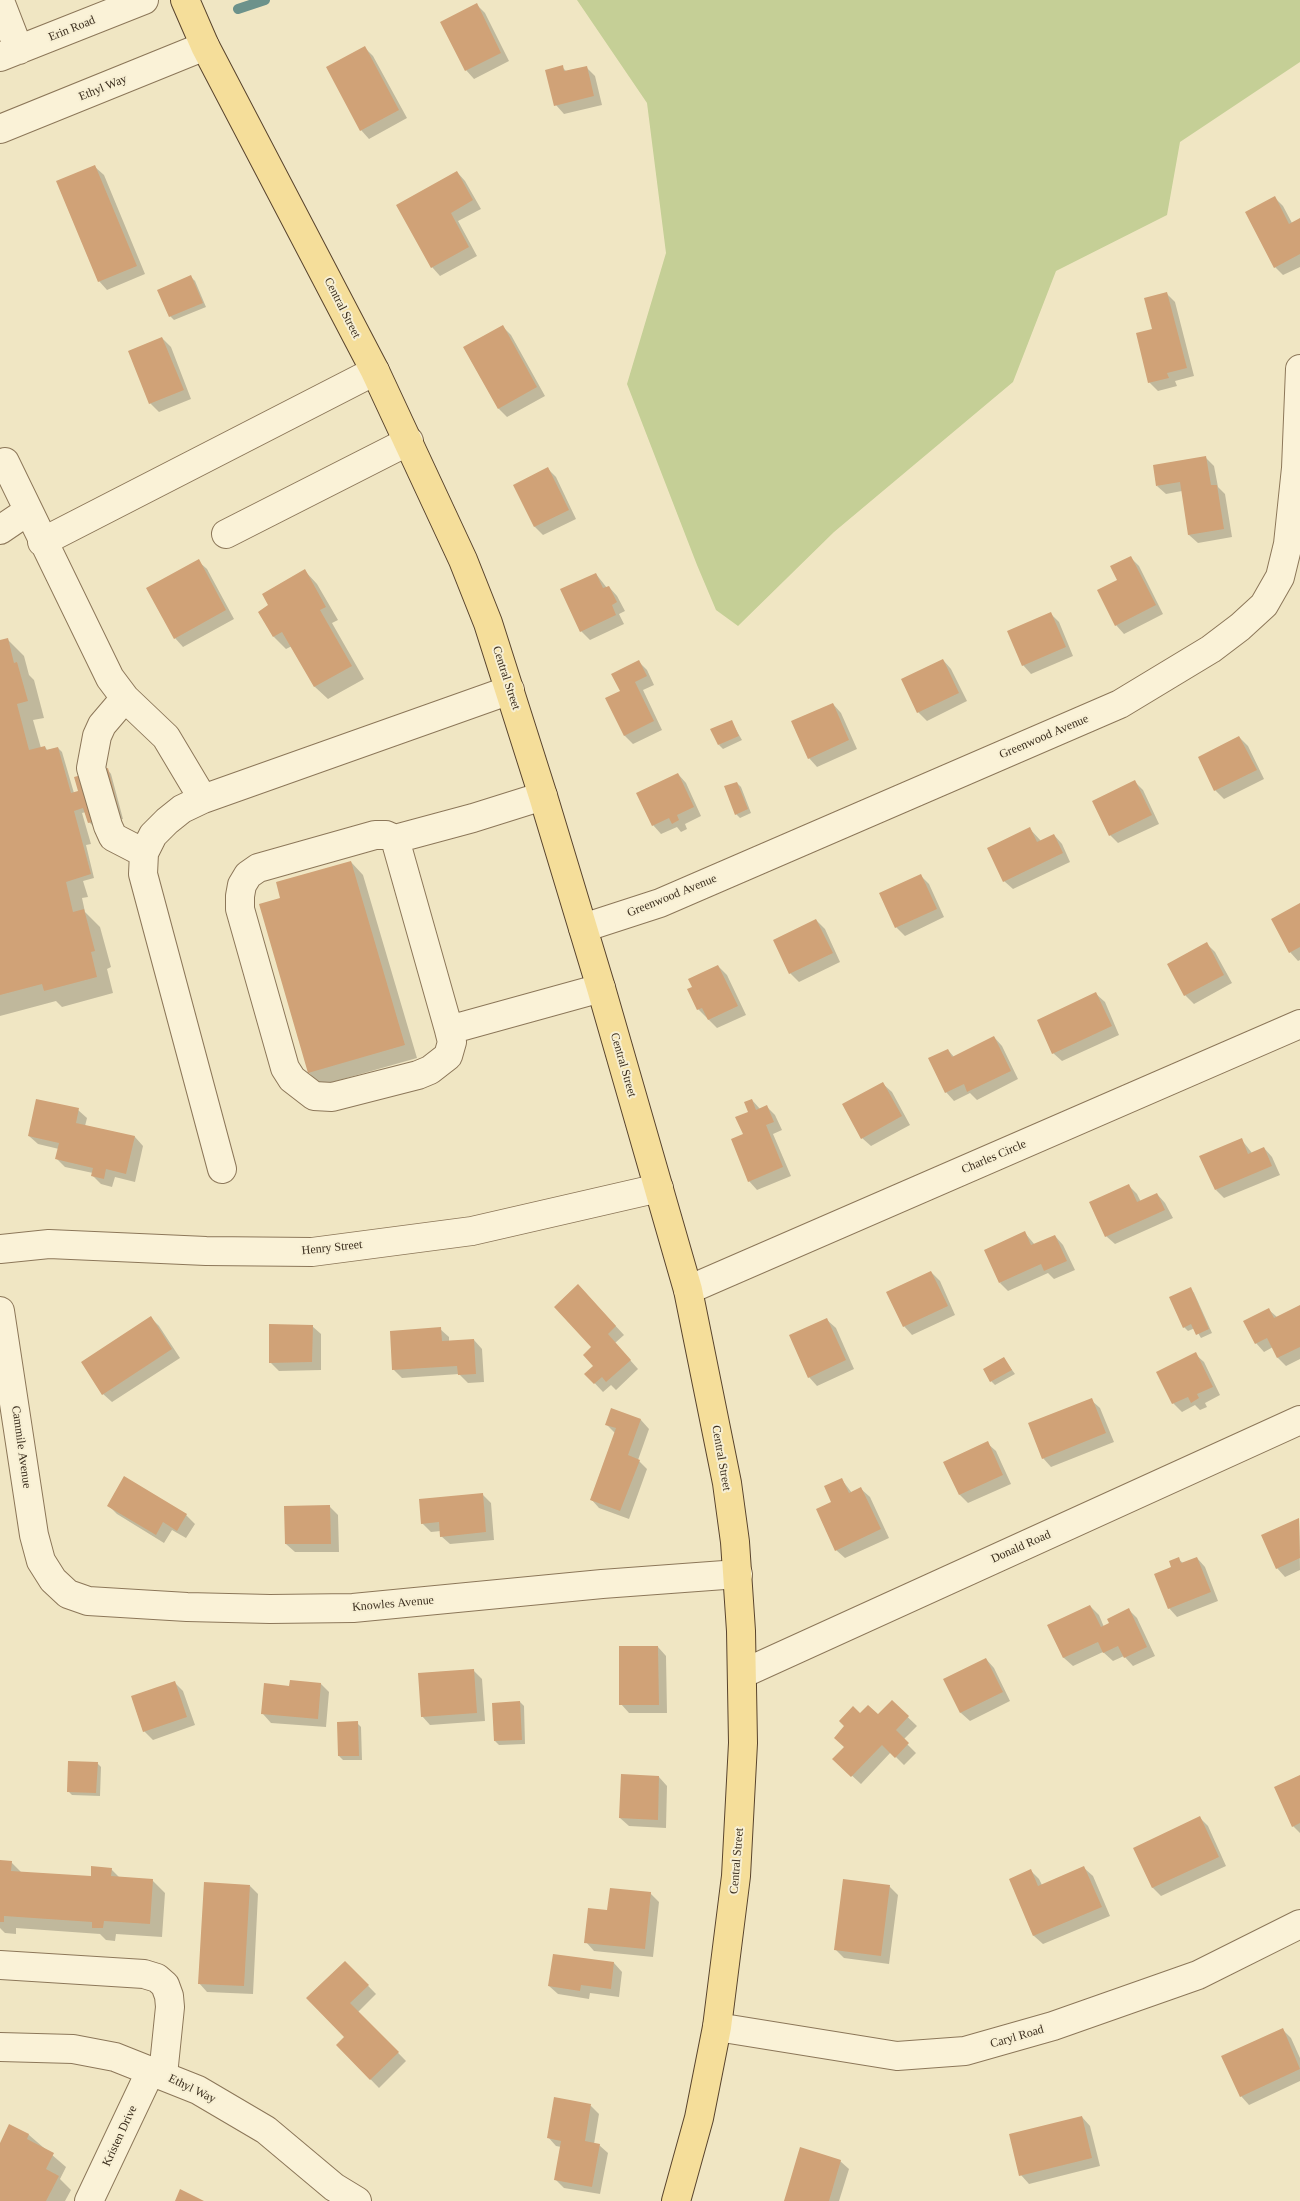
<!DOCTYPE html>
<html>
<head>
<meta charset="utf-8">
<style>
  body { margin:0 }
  canvas { display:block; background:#f0e6c3 }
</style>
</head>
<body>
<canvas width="1300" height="2201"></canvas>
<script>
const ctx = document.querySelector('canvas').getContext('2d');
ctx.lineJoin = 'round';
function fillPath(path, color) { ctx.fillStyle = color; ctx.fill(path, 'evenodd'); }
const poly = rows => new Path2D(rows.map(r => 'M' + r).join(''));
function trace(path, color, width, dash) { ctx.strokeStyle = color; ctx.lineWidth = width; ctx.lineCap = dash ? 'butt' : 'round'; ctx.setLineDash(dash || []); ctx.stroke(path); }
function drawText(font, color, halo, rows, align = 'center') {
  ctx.font = font + ' "Times New Roman",serif'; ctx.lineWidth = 4; ctx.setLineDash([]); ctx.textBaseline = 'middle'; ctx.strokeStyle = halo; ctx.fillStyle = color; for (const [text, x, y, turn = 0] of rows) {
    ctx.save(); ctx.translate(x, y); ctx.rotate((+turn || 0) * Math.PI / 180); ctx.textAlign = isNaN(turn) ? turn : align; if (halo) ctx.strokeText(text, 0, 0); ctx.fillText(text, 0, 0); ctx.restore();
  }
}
fillPath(poly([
  [577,0,1300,0,1300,62,1180,142,1167,215,1056,271,1013,382,834,532,738,626,716,610,697,565,627,384,666,253,647,103]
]), '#c5cf96');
fillPath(poly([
  [477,5,485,13,509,61,474,79,466,70],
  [365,48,373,56,407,118,369,139,361,130],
  [562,67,567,72,586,67,595,76,602,105,564,114,556,105],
  [95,167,104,175,145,274,107,290,99,281],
  [457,172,465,181,481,209,458,221,477,256,440,276,432,267],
  [1275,198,1283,206,1292,223,1300,219,1300,267,1283,275,1275,267],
  [191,277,195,281,206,307,174,320,170,316],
  [1167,294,1175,302,1194,376,1175,381,1177,386,1158,391,1149,382,1154,330],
  [503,327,511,335,545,396,507,417,499,409],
  [162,338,171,347,191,399,159,412,150,403],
  [1205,457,1214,466,1218,487,1225,494,1232,537,1198,543,1189,535,1182,491,1166,494,1157,486],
  [548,469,556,477,576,519,543,535,535,527,515,485],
  [1130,557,1139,566,1163,614,1124,634,1116,625,1119,580],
  [198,561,207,569,234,619,183,647,175,638],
  [305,571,317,584,338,620,332,623,364,679,328,699,315,687,292,646,286,649,274,637,270,606],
  [596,574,607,588,609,587,617,596,625,611,619,614,624,624,590,640,581,631],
  [1050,613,1059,622,1073,656,1031,674,1023,665],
  [7,639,24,656,29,675,34,680,44,718,33,720,41,748,45,747,48,751,58,748,62,752,74,793,80,792,108,770,111,774,123,819,93,826,89,822,86,812,82,813,91,844,86,845,94,878,83,881,88,897,82,898,85,912,100,927,111,967,107,969,113,993,62,1007,56,1001,0,1016,0,641],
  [943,660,951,669,967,701,927,721,918,712],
  [639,662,647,670,654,685,643,690,662,730,633,744,625,736,606,699,621,692],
  [833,704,841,713,857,749,817,767,809,758],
  [731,721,742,740,723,749,719,745],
  [1239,737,1248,746,1264,779,1224,799,1215,790],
  [678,774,686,783,701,816,685,824,687,829,681,832,677,827,661,834,653,825],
  [1134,781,1143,790,1159,824,1118,843,1110,835],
  [737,783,741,787,751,813,740,818,736,814],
  [1030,829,1041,841,1054,835,1062,844,1070,862,1013,889,1004,881],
  [351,862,363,875,417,1058,322,1085,309,1073,282,899],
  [920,875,929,884,944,917,905,936,896,927],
  [1300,905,1300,960,1298,961,1290,952],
  [816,920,825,929,840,962,799,982,790,973],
  [1207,944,1215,952,1232,983,1194,1004,1185,995,1168,964],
  [718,966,727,975,746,1015,717,1028,698,1009],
  [1096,994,1105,1002,1119,1035,1062,1061,1053,1053],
  [994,1037,1002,1046,1018,1079,977,1100,970,1093,954,1101,946,1092,948,1050,954,1057],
  [883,1084,892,1092,910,1125,871,1146,862,1138],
  [752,1100,760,1109,767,1107,775,1115,782,1130,773,1134,791,1176,757,1190,749,1181,744,1135],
  [78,1110,87,1118,85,1126,135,1137,143,1146,135,1182,115,1177,112,1187,101,1184,92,1175,93,1173,65,1167,56,1158,59,1149,38,1144,29,1136],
  [1241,1139,1252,1153,1264,1148,1272,1157,1280,1175,1224,1198,1216,1190],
  [1129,1186,1137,1194,1141,1202,1157,1194,1165,1203,1173,1218,1115,1244,1106,1236],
  [1025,1233,1035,1245,1055,1236,1063,1245,1075,1270,1054,1279,1048,1273,1008,1291,1000,1283],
  [931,1272,940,1281,955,1315,912,1335,904,1326],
  [1191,1289,1194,1293,1212,1333,1201,1338,1195,1328,1188,1331,1184,1327],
  [587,1295,624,1335,615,1343,638,1369,616,1390,611,1385,603,1392,586,1374,595,1366],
  [1300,1307,1300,1359,1286,1366,1278,1358,1273,1347,1264,1352,1256,1343,1269,1310,1277,1317],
  [151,1318,159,1326,180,1358,112,1402,103,1394],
  [827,1320,836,1328,854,1369,817,1386,809,1377],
  [312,1326,321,1334,321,1370,279,1371,270,1362],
  [440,1329,449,1337,449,1342,474,1340,482,1349,484,1382,468,1383,459,1374,402,1378,393,1369],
  [1195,1354,1204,1362,1220,1395,1205,1403,1207,1407,1200,1410,1195,1405,1182,1412,1173,1403,1158,1372],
  [1004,1359,1015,1374,995,1385,991,1381],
  [1091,1400,1100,1408,1114,1442,1051,1467,1043,1458],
  [612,1409,641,1420,649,1429,638,1460,647,1469,629,1519,599,1508,591,1499,615,1433,606,1424],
  [987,1443,996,1451,1011,1484,968,1503,960,1495,945,1462],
  [842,1480,852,1493,861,1489,870,1497,889,1538,845,1558,836,1550,833,1502],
  [482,1494,491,1503,494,1540,450,1544,441,1536,441,1531,431,1532,422,1523],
  [108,1505,186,1515,195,1524,186,1538,172,1530,164,1543,117,1514],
  [330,1507,338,1515,339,1552,295,1552,286,1544],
  [1299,1519,1300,1570,1285,1577,1277,1568],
  [1197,1558,1205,1567,1218,1601,1177,1617,1169,1608,1173,1568,1178,1559,1183,1563],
  [1090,1606,1099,1615,1104,1627,1129,1610,1137,1618,1155,1656,1133,1666,1124,1656,1113,1661,1103,1652,1073,1666,1064,1658,1049,1626],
  [658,1647,666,1656,667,1713,629,1713,621,1704],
  [986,1659,994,1668,1010,1701,970,1721,961,1713,945,1680],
  [473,1670,482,1679,485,1721,430,1725,422,1716],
  [175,1683,183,1691,195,1725,153,1740,144,1731],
  [321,1684,329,1692,326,1727,271,1723,263,1714,291,1687],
  [520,1702,524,1706,525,1744,499,1745,495,1741],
  [892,1702,917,1726,903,1740,916,1753,904,1765,891,1752,861,1784,834,1759,846,1747,860,1715,878,1716],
  [357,1723,361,1727,362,1760,343,1760,339,1756],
  [97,1763,101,1767,100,1796,72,1795,68,1791],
  [1300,1776,1300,1833,1293,1826],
  [659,1777,667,1786,666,1828,629,1826,620,1818],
  [1200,1818,1208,1826,1226,1866,1161,1896,1153,1888,1135,1848],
  [0,1862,11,1862,22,1873,92,1878,111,1869,120,1878,152,1880,165,1893,162,1937,116,1934,115,1941,106,1940,100,1934,16,1928,16,1934,5,1933,0,1928],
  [1084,1868,1093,1876,1110,1916,1043,1944,1034,1936,1031,1871,1039,1879,1042,1885],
  [250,1886,258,1894,253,1994,207,1992,199,1983],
  [889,1886,898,1895,889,1964,844,1958,835,1949],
  [650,1893,659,1902,653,1957,594,1951,586,1942],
  [345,1962,376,1994,358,2012,406,2061,379,2088,337,2045,346,2037],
  [614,1963,622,1972,619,1997,590,1993,589,1999,558,1994,549,1986],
  [1282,2029,1291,2038,1300,2058,1300,2081,1249,2105,1241,2096],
  [555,2099,591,2106,599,2114,594,2144,599,2145,608,2153,600,2194,564,2188,555,2179,561,2147,556,2146,548,2137],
  [1082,2117,1090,2126,1100,2166,1029,2184,1021,2175],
  [10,2126,29,2135,66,2167,60,2179,71,2190,65,2201,0,2201,0,2146],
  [840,2161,849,2169,839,2201,785,2201]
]), '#0003');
trace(poly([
  [238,9,265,0]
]), '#6c928b', 10);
fillPath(poly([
  [477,3,501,53,465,71,440,22],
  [365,46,399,110,360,131,326,67],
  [563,65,564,71,587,66,594,96,554,106,545,70],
  [95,165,137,266,98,282,56,181],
  [457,171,473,200,451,213,469,247,431,268,396,205],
  [1275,196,1289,224,1300,218,1300,254,1274,268,1245,212],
  [191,275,203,303,169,317,157,290],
  [1167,292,1187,368,1167,373,1169,378,1148,383,1136,333,1152,329,1144,298],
  [503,325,537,387,498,409,463,347],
  [162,337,184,390,149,404,128,351],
  [1206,456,1211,485,1217,485,1224,529,1188,535,1180,482,1156,486,1153,465],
  [548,467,569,510,534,527,513,485],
  [1131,556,1156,605,1115,626,1097,590,1117,580,1110,566],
  [199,559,226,610,174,639,146,588],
  [305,569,326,607,320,610,352,666,314,687,282,632,273,637,258,612,268,605,262,594],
  [596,573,603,588,609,586,617,602,612,605,616,615,580,632,560,589],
  [1051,612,1066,647,1022,666,1007,631],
  [8,638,14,663,17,662,28,701,17,704,29,750,45,746,46,750,58,747,71,793,78,791,74,777,108,768,120,815,88,823,83,808,74,811,91,874,66,882,73,912,84,909,95,951,91,952,97,977,44,991,42,984,0,995,0,640],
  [943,659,959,693,917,713,901,679],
  [639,660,647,676,635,682,654,721,624,736,605,698,620,691,611,674],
  [833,703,849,740,808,759,791,721],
  [732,720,739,736,718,745,710,729],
  [1239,736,1257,770,1214,791,1198,757],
  [678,773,694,807,677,815,679,820,672,824,669,818,652,826,636,793],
  [1135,780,1152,815,1109,836,1092,801],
  [737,782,748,809,735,815,724,786],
  [1030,827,1037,842,1054,834,1063,853,1003,882,987,848],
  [351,861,405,1045,308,1073,259,904,280,898,276,882],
  [921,874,937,909,895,928,879,893],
  [1300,903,1300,947,1289,953,1271,919],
  [816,919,833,953,789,974,773,940],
  [1207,942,1224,975,1184,996,1167,964],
  [718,965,738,1006,708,1020,702,1008,697,1010,687,989,692,987,688,979],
  [1096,992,1112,1026,1052,1054,1037,1020],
  [994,1036,1011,1071,967,1092,964,1084,945,1093,928,1058,948,1049,952,1057],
  [883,1082,902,1116,861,1139,842,1104],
  [36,1099,79,1108,76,1123,135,1136,126,1174,106,1169,104,1179,91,1176,93,1168,55,1159,59,1143,28,1136],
  [752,1099,756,1110,767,1105,774,1122,766,1125,783,1167,748,1182,731,1139,743,1134,735,1117,748,1112,744,1102],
  [1242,1138,1248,1154,1264,1147,1272,1166,1215,1190,1199,1156],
  [1129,1184,1137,1202,1157,1193,1165,1210,1105,1237,1089,1202],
  [1025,1231,1031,1245,1055,1235,1067,1261,1044,1271,1041,1264,999,1283,984,1250],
  [931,1271,948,1306,903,1327,886,1292],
  [578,1284,616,1326,608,1334,631,1360,606,1382,602,1377,594,1384,584,1374,593,1366,583,1355,591,1347,554,1307],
  [1191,1287,1209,1329,1196,1335,1191,1324,1183,1328,1169,1297],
  [1300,1305,1300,1347,1277,1358,1267,1338,1255,1344,1243,1321,1269,1308,1274,1318],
  [151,1316,172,1349,102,1395,81,1362],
  [827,1318,846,1360,808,1378,789,1335],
  [269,1324,313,1325,312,1362,269,1363],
  [441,1327,442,1341,474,1339,476,1374,458,1375,457,1366,392,1370,390,1331],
  [1196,1352,1213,1387,1197,1394,1199,1398,1191,1403,1188,1397,1172,1404,1156,1372],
  [1004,1357,1012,1370,990,1382,983,1369],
  [1092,1398,1106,1433,1042,1459,1028,1423],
  [611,1408,641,1419,628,1455,640,1460,620,1511,590,1500,616,1428,605,1425],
  [988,1441,1003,1475,959,1495,943,1462],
  [124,1476,187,1514,177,1531,163,1522,156,1535,107,1506],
  [842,1478,849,1493,861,1487,881,1529,835,1551,816,1509,831,1502,824,1486],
  [483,1493,486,1532,440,1537,439,1522,421,1524,419,1499],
  [330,1505,331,1544,285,1544,284,1506],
  [1299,1518,1300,1558,1276,1569,1261,1535],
  [1179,1557,1181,1563,1197,1557,1211,1592,1168,1609,1154,1574,1171,1567,1169,1561],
  [1090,1605,1101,1627,1109,1623,1107,1619,1129,1608,1147,1647,1124,1658,1118,1646,1103,1653,1098,1642,1063,1658,1047,1625],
  [619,1646,658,1646,659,1705,619,1705],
  [986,1658,1003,1692,960,1713,943,1679],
  [474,1669,477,1713,421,1717,418,1673],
  [290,1680,321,1683,318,1719,261,1714,264,1683,289,1686],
  [175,1681,187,1717,143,1732,131,1696],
  [892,1700,909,1716,896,1730,909,1743,895,1758,882,1745,851,1777,832,1759,844,1747,834,1738,844,1726,839,1721,853,1706,860,1713,868,1705,878,1714],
  [520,1701,522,1740,494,1741,492,1703],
  [358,1721,359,1756,338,1756,337,1722],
  [68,1761,98,1762,96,1793,67,1792],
  [621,1774,659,1776,658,1820,619,1818],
  [1300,1775,1300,1823,1292,1827,1274,1787],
  [1200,1816,1219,1857,1152,1888,1133,1848],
  [0,1860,12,1861,11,1871,91,1876,91,1866,112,1868,111,1876,153,1879,150,1924,104,1921,103,1928,92,1928,92,1922,4,1916,4,1922,0,1922],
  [1084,1866,1102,1907,1033,1936,1009,1879,1031,1869,1038,1886],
  [843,1879,890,1885,881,1956,834,1950],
  [204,1882,250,1885,244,1986,198,1984],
  [610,1888,651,1892,645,1949,584,1943,588,1908,607,1910],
  [553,1954,614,1962,611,1989,581,1985,580,1991,548,1986],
  [345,1961,369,1985,350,2003,399,2052,370,2080,336,2045,344,2037,306,1998],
  [1283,2028,1300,2069,1240,2097,1221,2056],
  [554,2097,591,2104,585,2141,600,2144,592,2187,554,2180,561,2141,547,2138],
  [1082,2116,1092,2158,1019,2176,1009,2134],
  [9,2124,29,2134,27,2139,54,2153,46,2169,59,2176,46,2201,0,2201,0,2143],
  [800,2147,841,2160,829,2201,784,2201],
  [180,2189,204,2201,175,2201]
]), '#d0a277');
const minor = poly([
  [0,1,19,50],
  [0,57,144,0],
  [0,129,205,46],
  [5,462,110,678,125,698,166,737,203,799],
  [0,530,28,511],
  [226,534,409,441],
  [42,542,375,371],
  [125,698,102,725,97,736,91,768,108,826,113,837,144,853],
  [543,796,473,818,395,839,449,1030,601,988],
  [395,839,386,835,375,835,258,868,248,875,242,885,240,896,240,909,285,1068,292,1079,314,1096,332,1097,418,1075,430,1070,448,1056,452,1042,449,1030],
  [583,928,660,903,1120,704,1211,649,1240,627,1264,605,1280,577,1288,544,1296,468,1300,369],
  [222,1169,143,874,144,853,153,835,167,821,182,809,203,799,510,690],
  [0,1249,49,1244,206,1251,312,1252,472,1231,659,1188],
  [688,1290,1300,1024],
  [0,1311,34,1535,41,1561,53,1580,68,1594,88,1601,187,1607,270,1609,353,1608,602,1584,738,1574],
  [742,1674,1300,1420],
  [0,1965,144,1974,157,1978,165,1985,169,1996,170,2007,163,2075],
  [717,2027,897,2056,965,2051,1053,2026,1198,1975,1300,1924],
  [0,2047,73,2049,115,2057,198,2090,266,2130,334,2187,357,2201],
  [89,2201,151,2070]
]);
const major = poly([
  [185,0,205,46,375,371,463,560,488,623,543,796,601,988,688,1290,727,1483,735,1542,741,1631,743,1743,736,1876,717,2027,699,2118,676,2201]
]);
trace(minor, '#8c7759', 30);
trace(major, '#59442d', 30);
trace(minor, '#faf2d7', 28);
trace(major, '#f5de9a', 28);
drawText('12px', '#3b2e1e', '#f7efd3', [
  ["Erin Road",72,29,-22],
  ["Ethyl Way",103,88,-22],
  ["Central Street",342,308,63],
  ["Central Street",506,678,72],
  ["Greenwood Avenue",1044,737,-23],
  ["Greenwood Avenue",672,896,-22],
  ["Central Street",623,1065,74],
  ["Charles Circle",994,1157,-23],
  ["Henry Street",332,1248,-6],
  ["Cammile Avenue",21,1447,82],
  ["Central Street",721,1458,80],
  ["Donald Road",1021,1547,-24],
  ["Knowles Avenue",393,1604,-5],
  ["Central Street",737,1861,-85],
  ["Caryl Road",1017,2037,-16],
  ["Ethyl Way",192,2089,26],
  ["Kristen Drive",120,2136,-65]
]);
</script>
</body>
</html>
